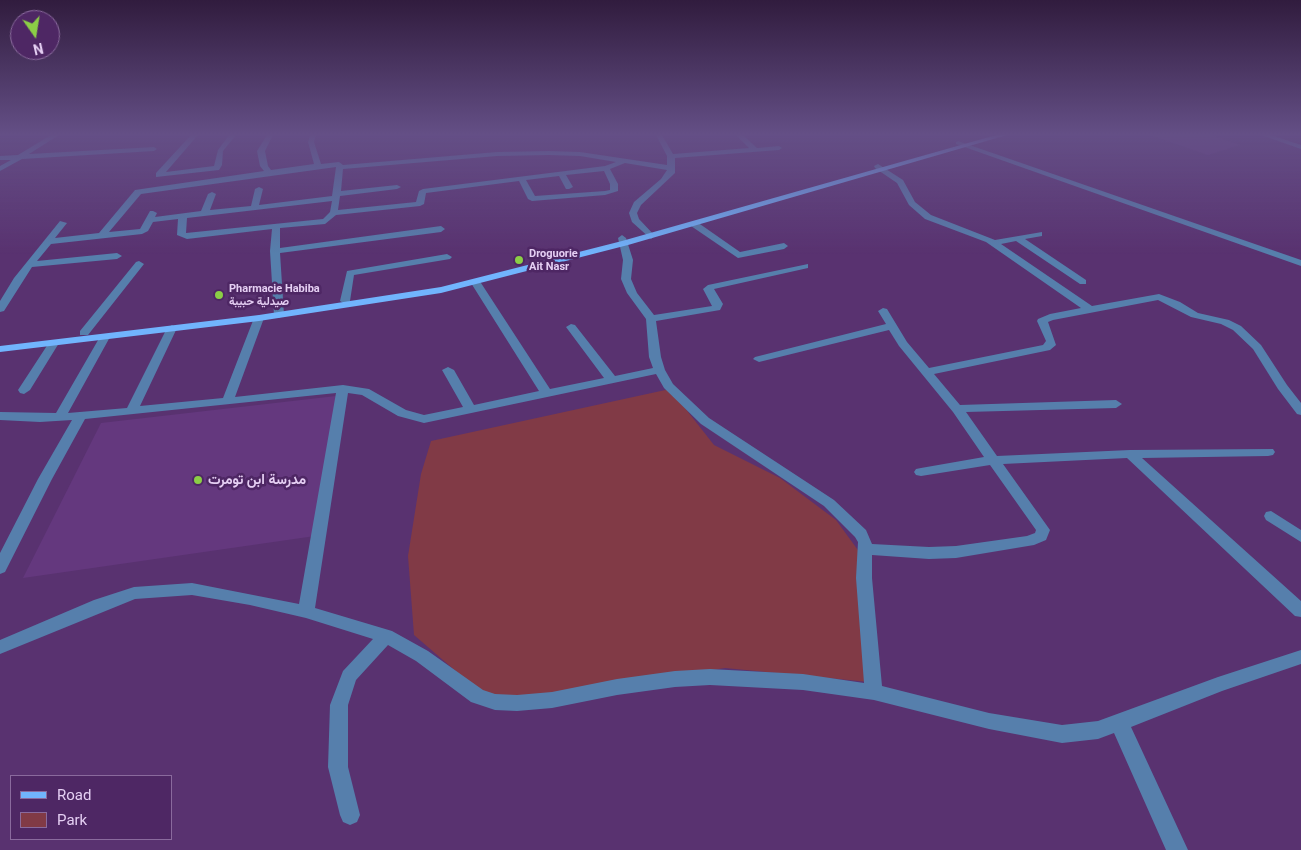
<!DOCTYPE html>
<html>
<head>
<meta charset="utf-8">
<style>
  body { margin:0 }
  #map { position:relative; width:1301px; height:850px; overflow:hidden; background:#593270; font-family:Roboto,sans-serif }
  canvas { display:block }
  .legend { position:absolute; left:10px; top:775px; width:162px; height:65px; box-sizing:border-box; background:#4e2764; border:1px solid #8a6a9d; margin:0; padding:6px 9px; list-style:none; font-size:15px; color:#e5cff3 }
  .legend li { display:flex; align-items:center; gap:10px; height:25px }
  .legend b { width:25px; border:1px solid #8a6a9d }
  .north { position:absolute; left:10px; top:10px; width:50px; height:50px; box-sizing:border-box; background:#4e2764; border:1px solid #8a6a9d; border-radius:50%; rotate:167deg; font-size:14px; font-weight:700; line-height:20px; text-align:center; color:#e5cff3 }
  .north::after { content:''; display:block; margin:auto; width:18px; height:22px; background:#8bce46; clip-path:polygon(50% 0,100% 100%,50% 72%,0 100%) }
</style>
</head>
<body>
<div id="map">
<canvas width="1301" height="850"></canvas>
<ul class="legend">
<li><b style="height:6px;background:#71b4fd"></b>Road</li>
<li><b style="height:14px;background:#813a46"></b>Park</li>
</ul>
<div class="north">N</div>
</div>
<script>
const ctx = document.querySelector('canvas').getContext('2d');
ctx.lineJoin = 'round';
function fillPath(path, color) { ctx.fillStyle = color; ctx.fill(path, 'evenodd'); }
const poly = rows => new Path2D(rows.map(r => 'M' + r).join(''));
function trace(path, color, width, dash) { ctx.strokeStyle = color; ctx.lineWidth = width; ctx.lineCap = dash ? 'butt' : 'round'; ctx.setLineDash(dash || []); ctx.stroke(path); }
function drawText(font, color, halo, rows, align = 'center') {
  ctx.font = font + ' Roboto,Vazirmatn,sans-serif'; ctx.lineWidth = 5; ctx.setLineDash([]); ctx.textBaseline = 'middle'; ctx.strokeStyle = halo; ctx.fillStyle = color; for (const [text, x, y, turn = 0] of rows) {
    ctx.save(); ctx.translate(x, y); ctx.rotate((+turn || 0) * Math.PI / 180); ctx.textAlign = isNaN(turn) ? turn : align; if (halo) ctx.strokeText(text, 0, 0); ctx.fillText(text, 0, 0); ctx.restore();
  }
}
fillPath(poly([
  [1149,135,1211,135,1240,145,1208,155],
  [336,396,315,536,23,578,101,423]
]), '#64387e');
fillPath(poly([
  [670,389,714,445,780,478,836,520,863,557,869,682,725,668,495,705,414,635,408,556,421,474,431,441]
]), '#813a46');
fillPath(poly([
  [51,135,59,135,29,154,154,147,157,149,154,151,22,159,0,171,0,166,11,160,0,160,0,156,18,155,51,135],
  [191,135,198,135,166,172,214,166,218,150,229,135,236,135,223,151,222,165,219,170,156,177,156,173,191,135],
  [267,135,273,135,265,151,268,166,271,170,314,164,308,142,310,135,316,135,314,142,321,164,339,162,343,165,497,152,549,151,580,152,667,165,667,156,656,135,662,135,673,154,749,148,736,135,743,135,757,148,779,146,782,148,779,150,675,158,675,173,641,205,637,213,639,219,655,236,651,239,632,222,629,213,634,202,661,179,667,170,625,163,610,169,618,184,618,191,605,195,532,201,528,199,519,181,426,193,424,204,420,206,336,215,325,224,280,228,280,248,441,226,445,229,441,232,280,253,284,315,279,318,274,315,270,251,272,229,187,239,177,235,178,219,153,222,148,231,142,234,51,244,37,261,117,253,122,256,117,259,32,267,4,311,0,312,0,301,14,278,60,221,67,223,55,238,99,233,135,190,264,171,260,166,257,151,267,135],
  [549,155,580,156,616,162,605,166,423,189,419,191,416,202,338,210,340,196,397,189,401,187,397,185,341,191,343,169,497,156,549,155],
  [336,167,332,196,259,205,263,189,259,187,255,189,251,206,210,210,216,194,212,192,208,194,201,211,155,217,157,213,153,211,150,211,140,229,109,232,141,194,336,167],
  [604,171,610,184,610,190,605,191,535,196,526,180,559,176,566,189,569,189,573,187,566,175,604,171],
  [332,201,330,212,323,219,186,233,187,218,332,201],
  [1261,135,1271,135,1301,145,1301,149,1261,135],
  [958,141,1301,260,1301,266,956,144,956,142,958,141],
  [878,164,903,180,915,202,931,215,995,240,1042,232,1042,236,1025,239,1086,280,1086,284,1080,284,1016,241,1001,244,1092,306,1159,294,1180,302,1198,313,1229,320,1241,326,1261,345,1287,385,1301,403,1301,415,1297,414,1278,389,1253,349,1233,330,1221,324,1191,317,1158,300,1053,320,1048,322,1056,345,1050,350,934,374,960,405,1116,400,1122,404,1116,408,966,412,997,456,1130,450,1273,449,1275,452,1273,455,1268,456,1142,458,1301,601,1301,617,1295,616,1127,458,1003,464,1050,530,1046,540,1034,545,956,558,929,559,872,555,872,578,882,686,989,713,1062,725,1098,721,1218,677,1301,650,1301,664,1222,691,1131,727,1188,850,1166,850,1114,733,1098,739,1062,743,989,729,874,700,803,690,710,685,675,687,617,695,552,708,517,711,495,710,471,702,416,661,388,645,356,680,348,705,348,767,360,815,357,822,350,825,343,822,340,815,328,767,330,705,343,671,373,639,306,618,250,605,192,595,135,599,0,654,0,640,94,600,134,587,192,583,299,604,336,393,85,419,52,479,5,572,0,574,0,553,38,479,72,420,40,422,0,420,0,412,56,413,101,335,105,334,110,337,68,413,127,408,167,328,172,325,177,328,140,406,223,398,254,318,259,315,264,318,235,397,343,385,369,389,406,410,424,415,463,407,442,370,448,367,454,370,474,405,539,391,471,283,476,280,481,283,550,389,604,378,566,327,571,324,575,325,615,376,653,368,649,357,646,319,627,293,621,279,623,260,618,238,622,235,626,238,633,260,631,279,637,293,654,315,712,306,703,289,708,285,808,264,808,268,714,289,723,304,720,310,656,321,661,357,665,370,673,384,709,418,834,500,866,530,872,544,929,547,956,546,1027,536,1035,533,1036,530,990,465,921,476,916,475,914,472,916,469,921,468,984,457,953,412,899,346,889,330,759,362,753,359,755,357,886,324,878,311,883,308,887,309,907,342,929,368,1043,345,1046,341,1037,321,1038,319,1050,314,1081,308,986,242,925,219,909,205,897,183,875,168,874,166,878,164],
  [656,374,664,388,701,424,824,506,855,537,858,542,856,578,864,683,803,674,710,669,675,671,617,679,552,692,517,695,495,694,483,690,428,651,392,631,315,608,348,393,362,395,398,416,424,423,656,374],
  [691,222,697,222,740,252,784,243,788,246,784,249,738,258,691,226,691,222],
  [447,254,452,257,450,259,354,275,350,301,345,304,340,301,347,271,447,254],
  [139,261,144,264,88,335,80,335,80,331,136,262,139,261],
  [54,340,59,343,30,390,24,394,20,393,18,390,50,341,54,340],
  [1271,511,1301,530,1301,542,1266,520,1264,516,1266,512,1271,511]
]), '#567fac');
fillPath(poly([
  [996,135,1007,135,628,245,441,293,259,321,0,352,0,346,259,315,441,287,622,241,996,135]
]), '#71b4fd');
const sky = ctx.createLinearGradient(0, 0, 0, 254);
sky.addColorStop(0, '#311c3e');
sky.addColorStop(0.53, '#644f86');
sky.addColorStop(1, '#644f8600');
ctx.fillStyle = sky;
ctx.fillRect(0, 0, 1301, 254);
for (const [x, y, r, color] of [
  [519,260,5,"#8bce46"],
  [219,295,5,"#8bce46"],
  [198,480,5,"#8bce46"]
]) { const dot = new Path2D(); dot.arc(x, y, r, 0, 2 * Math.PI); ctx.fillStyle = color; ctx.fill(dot); trace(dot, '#4e2764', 2); }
drawText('bold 11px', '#e5cff3', '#4e2764', [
  ["Droguorie",529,254],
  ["Ait Nasr",529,267],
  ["Pharmacie Habiba",229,289],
  ["صيدلية حبيبة",229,302]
], 'left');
drawText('bold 14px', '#e5cff3', '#4e2764', [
  ["مدرسة ابن تومرت",208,480]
], 'left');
</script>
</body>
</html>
